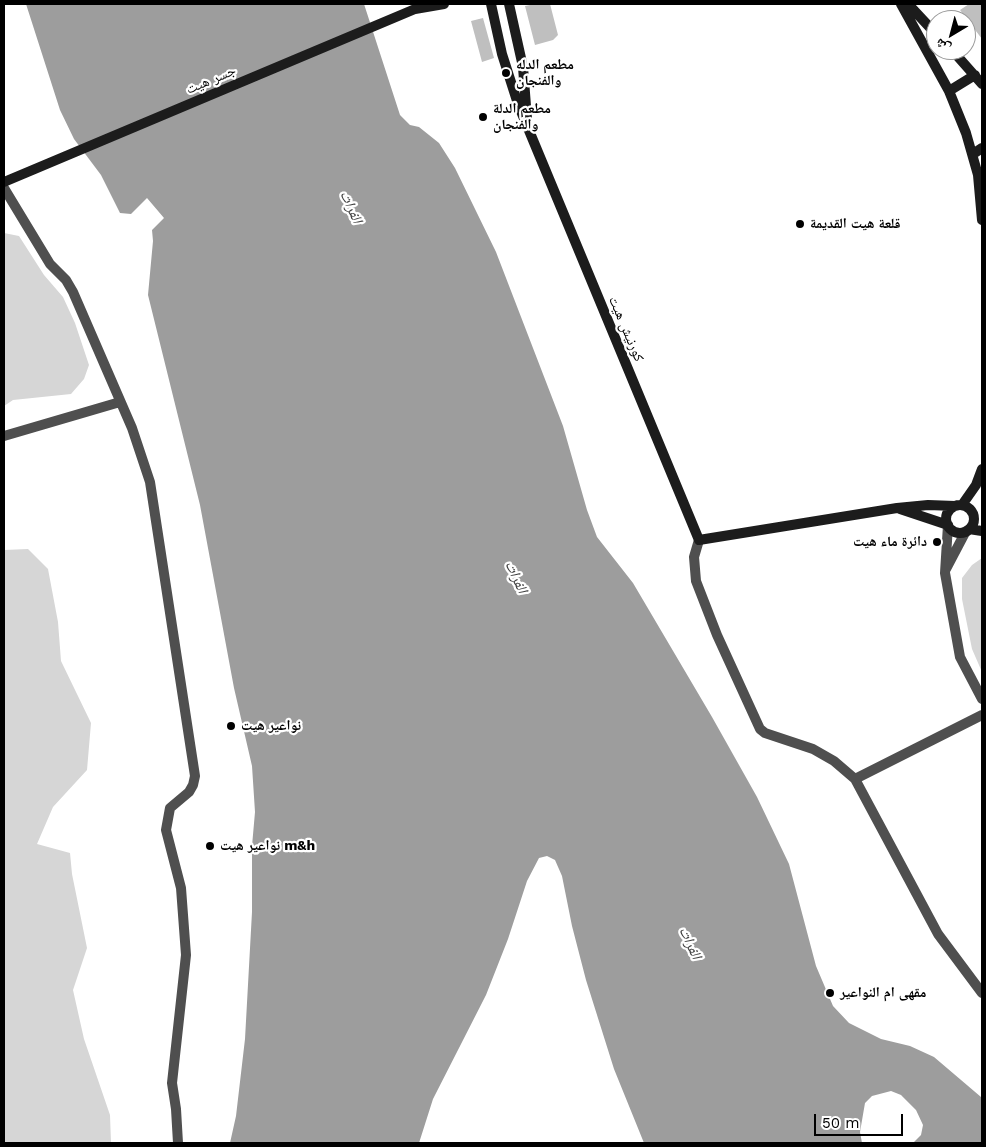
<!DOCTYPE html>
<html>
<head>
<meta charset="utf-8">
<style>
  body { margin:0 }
  #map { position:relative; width:986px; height:1147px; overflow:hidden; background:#fff; font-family:"Work Sans","Noto Naskh Arabic",sans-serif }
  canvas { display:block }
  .frame { position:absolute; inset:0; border:5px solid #000; pointer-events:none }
  .north { position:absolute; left:926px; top:10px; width:50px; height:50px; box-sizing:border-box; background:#fff; border:1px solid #999; border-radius:50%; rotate:217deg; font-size:14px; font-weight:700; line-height:20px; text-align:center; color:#000 }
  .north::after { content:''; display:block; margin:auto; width:18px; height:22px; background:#000; clip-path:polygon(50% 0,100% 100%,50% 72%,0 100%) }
  .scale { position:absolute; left:814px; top:1114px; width:89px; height:22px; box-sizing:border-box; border:2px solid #000; border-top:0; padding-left:6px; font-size:15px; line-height:18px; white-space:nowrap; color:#000; -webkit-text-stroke:4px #fff; paint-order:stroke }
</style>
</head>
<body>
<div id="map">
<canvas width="986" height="1147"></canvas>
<div class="frame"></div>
<div class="north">ش</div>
<div class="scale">50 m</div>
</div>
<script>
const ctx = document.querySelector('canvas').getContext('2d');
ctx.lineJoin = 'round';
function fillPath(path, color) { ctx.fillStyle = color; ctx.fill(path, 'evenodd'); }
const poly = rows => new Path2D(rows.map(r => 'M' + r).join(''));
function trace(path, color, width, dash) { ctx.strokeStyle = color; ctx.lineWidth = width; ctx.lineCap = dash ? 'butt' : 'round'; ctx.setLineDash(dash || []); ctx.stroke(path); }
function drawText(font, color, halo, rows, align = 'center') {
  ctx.font = font + ' "Work Sans","Noto Naskh Arabic",sans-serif'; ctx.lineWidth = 4.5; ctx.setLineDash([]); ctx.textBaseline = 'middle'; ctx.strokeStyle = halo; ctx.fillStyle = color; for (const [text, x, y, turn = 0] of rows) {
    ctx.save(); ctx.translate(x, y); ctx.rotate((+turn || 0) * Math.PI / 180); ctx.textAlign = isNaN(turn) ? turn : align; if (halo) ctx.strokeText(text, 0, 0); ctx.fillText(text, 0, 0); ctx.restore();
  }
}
fillPath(poly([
  [4,233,19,236,44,275,63,297,75,323,89,365,84,379,71,394,13,400,4,406],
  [28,549,48,569,58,622,61,661,91,723,87,770,53,807,37,844,70,853,72,874,87,948,73,990,84,1039,110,1115,111,1143,4,1143,4,550],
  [982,558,982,672,972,649,962,599,962,578,972,565]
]), '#d6d6d6');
fillPath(poly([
  [26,4,364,4,400,115,410,125,419,127,439,143,455,168,496,252,563,426,587,510,597,537,633,583,712,717,757,797,789,864,816,966,833,1006,849,1023,881,1039,910,1046,934,1057,981,1097,982,1143,913,1143,921,1135,923,1125,916,1110,901,1095,891,1091,872,1096,865,1103,860,1132,862,1143,644,1143,614,1069,586,980,572,926,562,876,555,860,547,856,539,858,527,881,508,939,486,995,433,1099,419,1143,230,1143,236,1116,245,1039,252,912,252,846,255,812,252,766,234,688,200,505,148,295,153,241,152,230,164,218,147,198,131,214,120,213,101,175,74,139,60,110]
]), '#9d9d9d');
fillPath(poly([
  [535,4,550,4,558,35,553,40,535,45,525,6],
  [969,4,982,4,982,39,960,10],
  [483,18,494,58,482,62,471,21]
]), '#bfbfbf');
trace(poly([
  [4,188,50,264,66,280,73,292,132,428,150,482,195,776,193,785,189,792,170,808,166,830,181,888,186,955,172,1083,176,1109,178,1143],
  [4,436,120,402],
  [948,525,945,573,960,657,982,699],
  [699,540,694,557,696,581,717,635,760,729,765,733,813,749,834,761,855,779,982,715],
  [946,569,966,531],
  [855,779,938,934,982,993]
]), '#4f4f4f', 10);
trace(poly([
  [491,4,502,54,518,104,699,540,897,508,928,505,955,506],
  [509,4,523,67,527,119],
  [901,4,949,91,966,133,978,175,982,220],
  [908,4,936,34],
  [952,50,982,84],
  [949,91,975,75],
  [973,154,982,148],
  [4,182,415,9,444,4],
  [962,505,976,485,982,469],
  '946 519a14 14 0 1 1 28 0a14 14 0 1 1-28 0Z',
  [900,509,948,525],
  [969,529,982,531]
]), '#1c1c1c', 10);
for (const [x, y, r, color] of [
  [506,73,5,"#000"],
  [483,117,5,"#000"],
  [800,224,5,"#000"],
  [937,542,5,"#000"],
  [231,726,5,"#000"],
  [210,846,5,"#000"],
  [830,993,5,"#000"]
]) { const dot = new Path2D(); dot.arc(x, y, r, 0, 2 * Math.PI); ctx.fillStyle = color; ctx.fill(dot); trace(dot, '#fff', 2); }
drawText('bold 14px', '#000', '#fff', [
  ["مطعم الدله",516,65],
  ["والفنجان",516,81],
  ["مطعم الدلة",493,109],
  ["والفنجان",493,125],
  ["قلعة هيت القديمة",810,224],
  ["دائرة ماء هيت",927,542,"right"],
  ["نواعير هيت",241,726],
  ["نواعير هيت m&h",220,846],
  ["مقهى ام النواعير",840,993]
], 'left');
drawText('14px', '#000', '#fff', [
  ["جسر هيت",211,80,-23],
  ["كورنيش هيت",626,329,67]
]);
drawText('italic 15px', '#3e3e3e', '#fff', [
  ["الفرات",351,207,66],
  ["الفرات",516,577,65],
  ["الفرات",690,943,65]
]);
</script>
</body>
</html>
